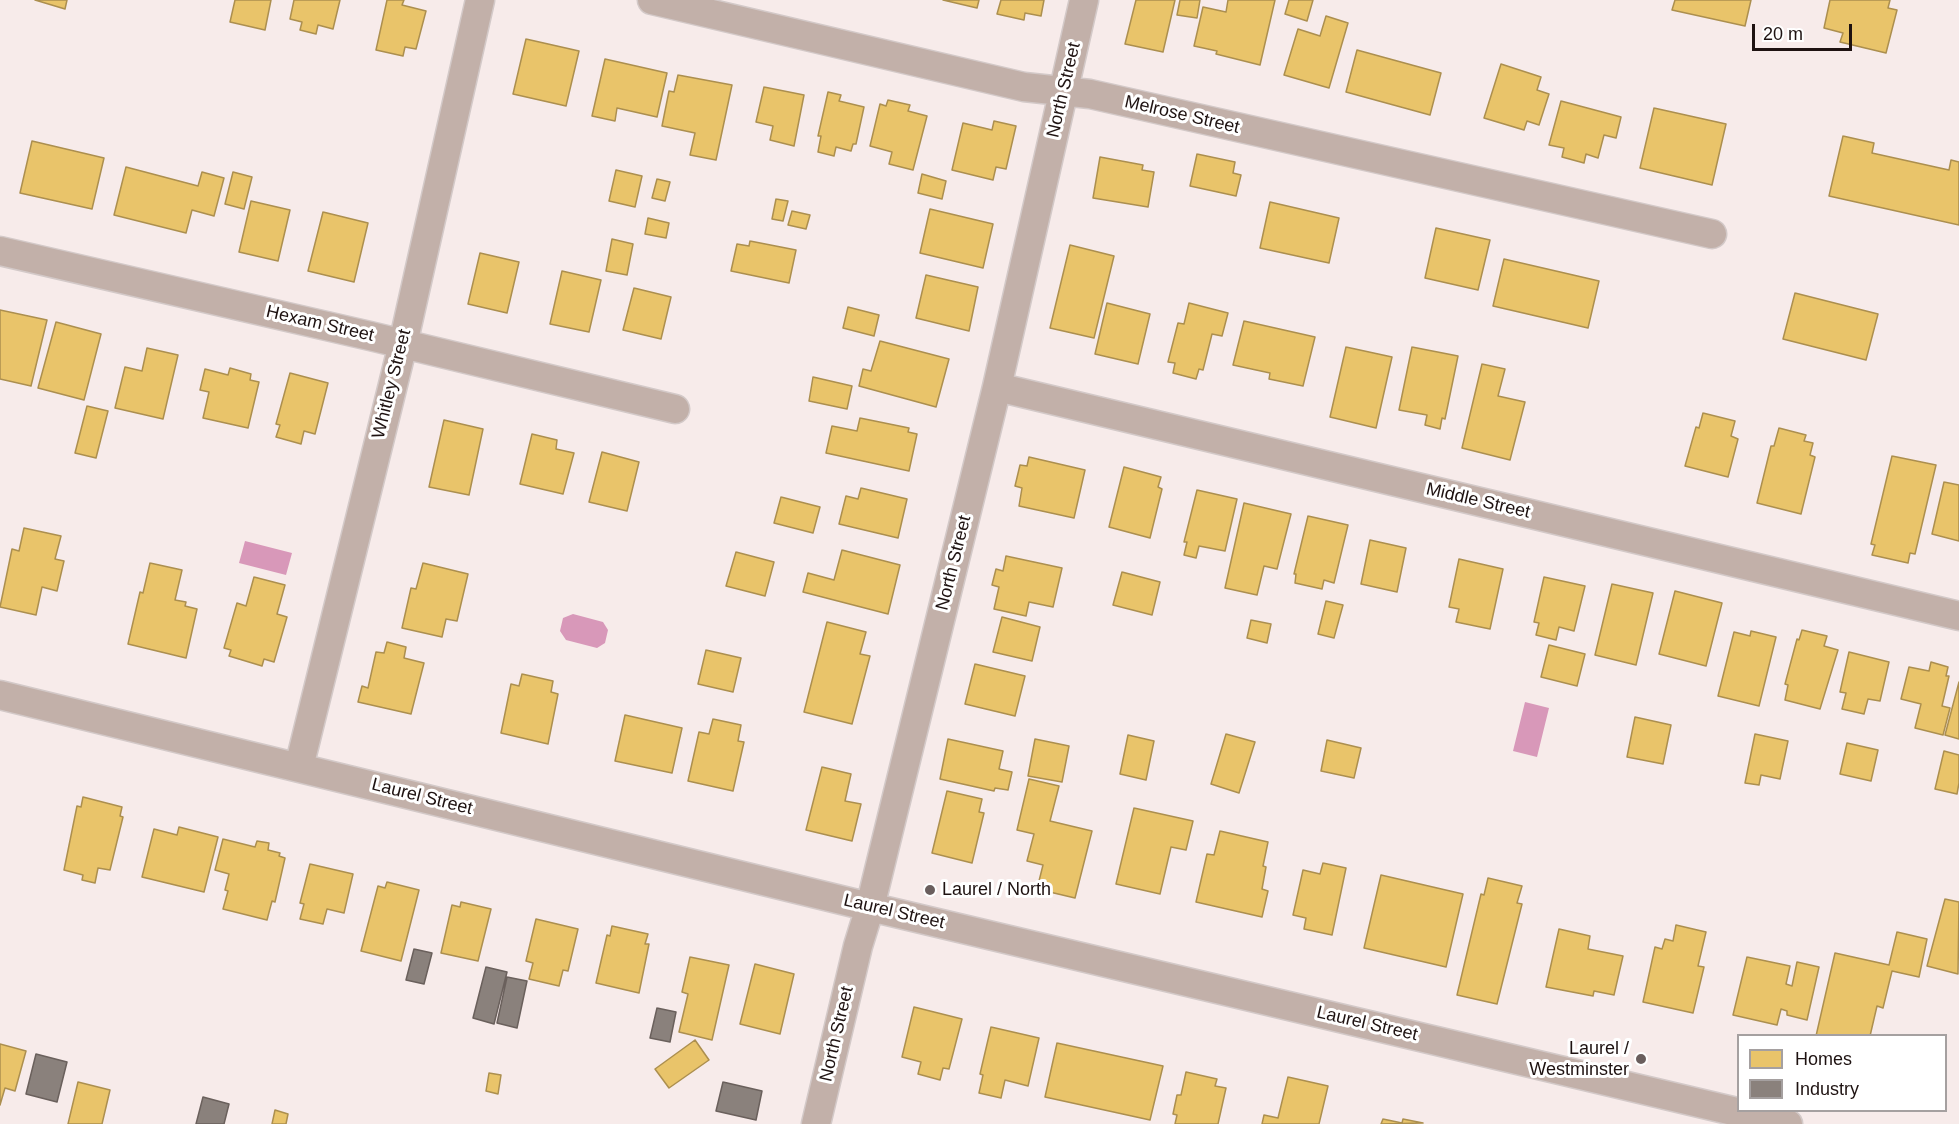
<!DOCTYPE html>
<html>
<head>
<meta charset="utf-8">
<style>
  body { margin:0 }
  #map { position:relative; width:1959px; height:1124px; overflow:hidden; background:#f7ebea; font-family:Helvetica,sans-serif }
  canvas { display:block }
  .legend { position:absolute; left:1737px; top:1034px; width:210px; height:78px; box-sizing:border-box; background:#fff; border:2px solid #a5a0a0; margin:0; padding:8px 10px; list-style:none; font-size:18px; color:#1e1211 }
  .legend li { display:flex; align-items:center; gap:12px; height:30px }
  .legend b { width:30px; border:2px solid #a5a0a0 }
  .scale { position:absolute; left:1752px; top:24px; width:100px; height:27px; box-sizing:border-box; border:3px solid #1e1211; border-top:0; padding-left:8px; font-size:18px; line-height:21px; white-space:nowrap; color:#1e1211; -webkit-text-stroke:4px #fff; paint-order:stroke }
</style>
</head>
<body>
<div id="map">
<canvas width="1959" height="1124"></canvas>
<ul class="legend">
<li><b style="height:16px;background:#e9c46a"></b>Homes</li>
<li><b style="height:16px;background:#8a817c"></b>Industry</li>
</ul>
<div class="scale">20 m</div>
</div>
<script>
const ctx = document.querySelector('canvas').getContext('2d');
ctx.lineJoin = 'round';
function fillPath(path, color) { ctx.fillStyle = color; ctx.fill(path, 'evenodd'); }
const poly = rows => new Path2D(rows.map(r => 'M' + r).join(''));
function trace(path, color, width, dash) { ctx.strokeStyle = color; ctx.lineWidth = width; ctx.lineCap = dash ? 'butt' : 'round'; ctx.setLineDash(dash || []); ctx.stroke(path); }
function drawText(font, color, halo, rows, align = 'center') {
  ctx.font = font + ' Helvetica,sans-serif'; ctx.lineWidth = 6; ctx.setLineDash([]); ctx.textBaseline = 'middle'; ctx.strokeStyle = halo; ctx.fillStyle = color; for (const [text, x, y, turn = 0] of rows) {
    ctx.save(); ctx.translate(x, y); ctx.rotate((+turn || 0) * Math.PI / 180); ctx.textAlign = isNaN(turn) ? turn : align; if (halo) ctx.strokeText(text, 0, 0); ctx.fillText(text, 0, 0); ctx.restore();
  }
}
fillPath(poly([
  [245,541,292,553,286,575,239,563],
  [573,614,603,622,608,630,605,643,597,648,566,640,560,631,563,618],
  [1525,702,1549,708,1537,757,1513,751]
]), '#d898b9');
const homes = poly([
  [35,0,67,0,65,9,35,0],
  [235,0,271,0,265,30,230,22,235,0],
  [294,0,340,0,333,29,318,25,316,34,300,30,302,22,290,19,294,0],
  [387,0,404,0,402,5,426,11,416,49,405,47,403,56,376,50,387,0],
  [943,0,979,0,977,8,943,0],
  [1001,0,1044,0,1041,16,1025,13,1024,20,997,14,1001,0],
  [1136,0,1175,0,1163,52,1125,44,1136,0],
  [1180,0,1200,0,1197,18,1177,15,1180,0],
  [1228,0,1275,0,1260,65,1216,54,1217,51,1194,46,1203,7,1226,12,1228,0],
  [1289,0,1313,0,1307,21,1285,14,1289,0],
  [1675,0,1751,0,1745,26,1672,10,1675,0],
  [1830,0,1890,0,1888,8,1897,10,1886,53,1840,42,1843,33,1824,28,1830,0],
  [1326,16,1348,23,1329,88,1284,75,1298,29,1320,36,1326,16],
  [526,39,579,51,566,106,513,94,526,39],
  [1357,50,1441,73,1430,115,1346,92,1357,50],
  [605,59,667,73,657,117,617,108,615,121,592,116,605,59],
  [1501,64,1541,77,1537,90,1549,94,1539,125,1527,121,1524,130,1484,118,1501,64],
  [678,75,732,85,716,160,690,155,695,133,662,126,669,91,674,92,678,75],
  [764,87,804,95,794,146,770,140,773,126,756,122,764,87],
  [828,92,841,95,839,101,864,107,856,144,853,144,851,151,836,147,834,156,818,152,821,136,818,136,828,92],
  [888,100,910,105,908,111,927,116,913,170,889,164,892,152,870,146,880,104,886,106,888,100],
  [1561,101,1621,117,1616,138,1604,135,1598,158,1586,154,1584,163,1562,157,1564,148,1549,145,1561,101],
  [1654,108,1726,124,1712,185,1640,168,1654,108],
  [994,121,1016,126,1006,169,996,167,993,180,952,170,963,123,992,130,994,121],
  [1843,136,1874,143,1872,153,1949,170,1951,160,1959,162,1959,225,1829,196,1843,136],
  [32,141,104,158,92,209,20,193,32,141],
  [1197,154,1235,162,1233,173,1241,175,1236,196,1190,186,1197,154],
  [1100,157,1143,165,1142,170,1154,172,1148,207,1093,198,1100,157],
  [126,167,198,186,202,172,224,178,214,216,192,210,186,233,114,215,126,167],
  [616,170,642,176,635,207,609,201,616,170],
  [233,172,252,177,244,209,225,204,233,172],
  [922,174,946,181,942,199,918,193,922,174],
  [657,179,670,182,665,201,652,198,657,179],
  [776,199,788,201,783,221,772,219,776,199],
  [251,201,290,210,278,261,239,252,251,201],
  [1270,202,1339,218,1329,263,1260,248,1270,202],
  [930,209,993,224,983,268,920,253,930,209],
  [792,211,810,215,806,229,788,225,792,211],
  [323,212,368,223,354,282,308,271,323,212],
  [648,218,669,223,666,238,645,234,648,218],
  [1436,228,1490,240,1478,290,1425,278,1436,228],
  [612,239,633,244,627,275,606,271,612,239],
  [750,241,796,250,789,283,731,271,737,244,749,246,750,241],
  [1070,245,1114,256,1094,338,1050,328,1070,245],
  [480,253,519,262,507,313,468,304,480,253],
  [1504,259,1599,281,1588,328,1493,306,1504,259],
  [562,271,601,280,589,332,550,324,562,271],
  [926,275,978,287,969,331,916,318,926,275],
  [634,288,671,297,661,339,623,330,634,288],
  [1795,293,1878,314,1866,360,1783,339,1795,293],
  [1107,303,1150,314,1138,364,1095,354,1107,303],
  [1189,303,1228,313,1222,336,1212,334,1203,370,1199,369,1196,379,1173,373,1175,363,1168,362,1178,323,1184,324,1189,303],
  [848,307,879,315,874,336,843,328,848,307],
  [0,310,47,320,31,386,0,379,0,310],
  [1244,321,1315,337,1303,386,1269,379,1270,373,1233,365,1244,321],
  [56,322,101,334,84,400,38,388,56,322],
  [880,341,949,359,936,407,859,386,863,369,871,371,880,341],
  [1346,347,1392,357,1376,428,1330,417,1346,347],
  [1412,347,1458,356,1445,419,1442,418,1440,429,1425,425,1427,415,1399,410,1412,347],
  [147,348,178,355,163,419,115,408,125,367,142,371,147,348],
  [1482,364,1505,369,1498,396,1525,402,1510,460,1462,448,1482,364],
  [230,368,251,374,250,380,259,382,248,428,203,418,209,392,200,390,205,369,228,375,230,368],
  [290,373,328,383,315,434,304,431,301,444,276,437,280,425,276,424,290,373],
  [813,377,852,386,847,409,809,401,813,377],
  [87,406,108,411,96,458,75,453,87,406],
  [1703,413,1735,421,1731,436,1738,439,1728,477,1685,466,1696,427,1699,428,1703,413],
  [860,418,909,428,908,432,917,434,909,471,826,453,832,426,857,431,860,418],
  [444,420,483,429,469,495,429,487,444,420],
  [1779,428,1806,435,1804,441,1813,443,1810,455,1815,457,1801,514,1757,503,1771,446,1774,446,1779,428],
  [532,434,557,440,556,449,574,453,563,494,520,484,532,434],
  [602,452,639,462,627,511,589,502,602,452],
  [1892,456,1936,465,1915,554,1910,553,1908,563,1872,555,1875,545,1871,544,1892,456],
  [1029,457,1085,470,1074,518,1019,506,1022,488,1015,486,1020,465,1027,466,1029,457],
  [1124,467,1161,477,1158,487,1162,489,1150,538,1109,527,1124,467],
  [1944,482,1959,485,1959,541,1932,534,1944,482],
  [861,488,907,499,898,538,839,524,846,496,858,499,861,488],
  [1197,490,1237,499,1225,551,1199,546,1196,558,1184,555,1187,542,1184,542,1197,490],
  [781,497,820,507,813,533,774,523,781,497],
  [1244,503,1291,514,1277,569,1264,566,1257,595,1225,588,1244,503],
  [1308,516,1348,525,1334,583,1324,580,1322,589,1295,583,1296,574,1294,574,1308,516],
  [24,528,61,536,55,559,64,561,57,591,42,587,36,615,0,607,12,549,19,551,24,528],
  [1370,540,1406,548,1397,592,1361,584,1370,540],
  [842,550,900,565,888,614,803,592,808,573,834,580,842,550],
  [736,552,774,562,765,596,726,586,736,552],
  [1006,556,1062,568,1053,607,1029,602,1026,616,994,609,999,587,992,585,996,569,1003,571,1006,556],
  [1459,559,1503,569,1490,629,1456,622,1459,609,1449,607,1459,559],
  [150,563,182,570,175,600,186,602,185,606,197,609,186,658,128,644,140,592,143,593,150,563],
  [423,563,468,574,457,621,446,619,442,637,402,628,411,588,416,589,423,563],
  [1122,572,1160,582,1152,615,1113,605,1122,572],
  [254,577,285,585,277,614,287,617,274,662,264,659,262,666,229,656,231,650,224,648,237,603,246,606,254,577],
  [1544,577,1585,586,1574,631,1559,627,1556,640,1536,635,1539,623,1534,622,1544,577],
  [1612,584,1653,593,1636,665,1595,655,1612,584],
  [1675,591,1722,603,1706,666,1659,654,1675,591],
  [1326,601,1343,605,1334,638,1318,634,1326,601],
  [1002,617,1040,627,1032,661,993,652,1002,617],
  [1251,620,1271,624,1267,643,1247,638,1251,620],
  [827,622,866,632,860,654,870,656,852,724,804,712,827,622],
  [1802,630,1827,636,1824,646,1838,650,1820,709,1785,700,1788,685,1785,684,1797,639,1799,640,1802,630],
  [1751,631,1776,637,1759,706,1718,696,1734,632,1750,636,1751,631],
  [387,642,406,647,404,658,424,663,411,714,358,702,362,686,368,688,376,652,384,653,387,642],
  [1549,645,1585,654,1577,686,1541,677,1549,645],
  [706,650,741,658,733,692,698,684,706,650],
  [1849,652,1889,662,1880,701,1868,699,1864,714,1842,709,1846,693,1840,692,1849,652],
  [1931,662,1948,667,1946,676,1949,676,1942,706,1950,708,1943,735,1915,728,1921,704,1901,699,1909,667,1929,671,1931,662],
  [975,664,1025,676,1015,716,965,704,975,664],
  [522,674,553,681,551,692,558,694,548,744,501,733,511,684,519,686,522,674],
  [1959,682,1959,739,1945,735,1959,682],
  [625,715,682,728,672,773,615,761,625,715],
  [1635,717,1671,725,1663,764,1627,757,1635,717],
  [713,719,741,725,738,741,744,742,733,791,688,781,699,732,709,734,713,719],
  [1226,734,1255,742,1239,793,1211,784,1226,734],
  [1755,734,1788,741,1780,779,1761,775,1759,785,1745,783,1755,734],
  [1128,735,1154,741,1146,780,1120,774,1128,735],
  [948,739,1003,751,999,769,1012,772,1008,790,995,788,994,791,940,779,948,739],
  [1035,739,1069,746,1062,782,1028,776,1035,739],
  [1327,740,1361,748,1354,778,1321,771,1327,740],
  [1847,743,1878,750,1871,781,1840,774,1847,743],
  [1944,751,1959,755,1959,783,1957,794,1935,789,1944,751],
  [822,767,851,774,845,801,861,804,852,841,806,830,822,767],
  [1029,779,1059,786,1050,821,1092,831,1075,898,1037,889,1043,865,1027,861,1034,834,1017,830,1029,779],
  [947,791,982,799,979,812,984,813,972,863,932,853,947,791],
  [83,797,122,807,120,816,123,817,110,870,98,868,95,883,82,880,83,875,64,870,77,806,81,807,83,797],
  [1134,808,1193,821,1186,850,1171,847,1160,894,1116,884,1134,808],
  [179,827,218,837,204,892,142,877,154,829,177,835,179,827],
  [1220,831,1268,842,1263,866,1266,867,1262,889,1268,891,1262,917,1196,902,1207,854,1214,855,1220,831],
  [223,839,255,847,257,841,269,843,268,850,280,853,279,856,285,858,275,902,272,901,267,920,223,909,228,891,225,890,229,874,215,870,223,839],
  [1323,863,1346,868,1332,935,1304,929,1306,918,1293,915,1303,870,1320,874,1323,863],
  [310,864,353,874,344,913,327,909,323,924,300,919,304,904,300,903,310,864],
  [1381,875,1463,894,1446,967,1364,948,1381,875],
  [1488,878,1522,886,1517,903,1522,904,1497,1004,1457,995,1481,894,1484,895,1488,878],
  [387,882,419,890,401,961,361,951,378,886,385,888,387,882],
  [1945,899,1959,902,1958,974,1927,966,1945,899],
  [461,902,491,909,478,961,441,953,452,905,460,907,461,902],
  [536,919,578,929,568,971,563,970,559,986,529,979,533,963,526,961,536,919],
  [1676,925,1706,932,1698,966,1704,967,1693,1013,1643,1002,1655,947,1662,949,1665,939,1673,941,1676,925],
  [612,926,648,934,645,944,649,944,639,993,596,983,607,935,610,936,612,926],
  [1559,929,1590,936,1588,949,1623,956,1614,995,1594,991,1593,996,1546,987,1559,929],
  [1897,932,1927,939,1919,977,1892,971,1883,1008,1877,1006,1870,1036,1816,1036,1835,953,1889,965,1897,932],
  [690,957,729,965,712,1040,679,1032,688,994,682,992,690,957],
  [1747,957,1790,966,1786,984,1792,986,1797,962,1819,967,1807,1020,1787,1015,1787,1011,1781,1009,1777,1025,1733,1015,1747,957],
  [755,964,794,974,780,1034,740,1024,755,964],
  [914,1007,962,1019,949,1069,943,1068,940,1080,918,1074,921,1062,902,1057,914,1007],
  [991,1027,1039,1038,1028,1086,1005,1080,1001,1098,979,1093,983,1075,980,1074,991,1027],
  [695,1040,709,1060,669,1088,655,1069,695,1040],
  [1057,1043,1163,1066,1150,1120,1045,1097,1057,1043],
  [0,1044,26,1051,15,1091,5,1088,0,1105,0,1044],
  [1186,1072,1217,1079,1215,1086,1226,1088,1218,1124,1175,1124,1177,1115,1173,1114,1177,1095,1181,1095,1186,1072],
  [489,1073,501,1075,498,1094,486,1091,489,1073],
  [1288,1077,1328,1086,1319,1124,1262,1124,1264,1115,1278,1118,1288,1077],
  [78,1082,110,1090,102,1124,68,1124,78,1082],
  [275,1110,288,1114,286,1124,272,1124,275,1110],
  [1383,1119,1402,1123,1403,1119,1423,1123,1381,1124,1383,1119]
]);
fillPath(homes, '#e9c46a');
trace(homes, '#ac8f4f', 1.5);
const industry = poly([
  [414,949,432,953,424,984,406,980,414,949],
  [486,967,507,972,494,1024,473,1018,486,967],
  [507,977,527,981,517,1028,497,1023,507,977],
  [657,1008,676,1012,670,1042,650,1038,657,1008],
  [36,1054,67,1062,57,1102,26,1094,36,1054],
  [723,1082,762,1091,756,1120,716,1111,723,1082],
  [203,1097,229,1104,224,1124,196,1124,203,1097]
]);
fillPath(industry, '#8a817c');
trace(industry, '#6a605c', 1.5);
const street = poly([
  [652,0,1024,87,1090,94,1712,234],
  [0,251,370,336,675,409],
  [997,387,1959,616],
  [0,695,870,907,1788,1124],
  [299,767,403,344,480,0],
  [816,1124,858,946,870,907,997,387,1084,0]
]);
trace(street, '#d3c9c8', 31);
trace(street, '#c2b0a9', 28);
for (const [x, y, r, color] of [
  [930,890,6,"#6a5e5d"],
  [1641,1059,6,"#6a5e5d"]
]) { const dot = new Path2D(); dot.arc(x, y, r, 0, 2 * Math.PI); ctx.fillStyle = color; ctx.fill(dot); trace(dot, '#fff', 2); }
drawText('18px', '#1e1211', '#fff', [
  ["North Street",1064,90,-77],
  ["Melrose Street",1182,115,13],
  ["Hexam Street",320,324,13],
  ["Whitley Street",392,384,-76],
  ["Middle Street",1478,501,13],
  ["North Street",954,563,-76],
  ["Laurel Street",422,797,14],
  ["Laurel Street",894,912,13],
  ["Laurel Street",1367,1024,13],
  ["North Street",837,1034,-77]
]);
drawText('18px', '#1e1211', '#fff', [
  ["Laurel / North",942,890],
  ["Laurel /",1629,1049,"right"],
  ["Westminster",1629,1070,"right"]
], 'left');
</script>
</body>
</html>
